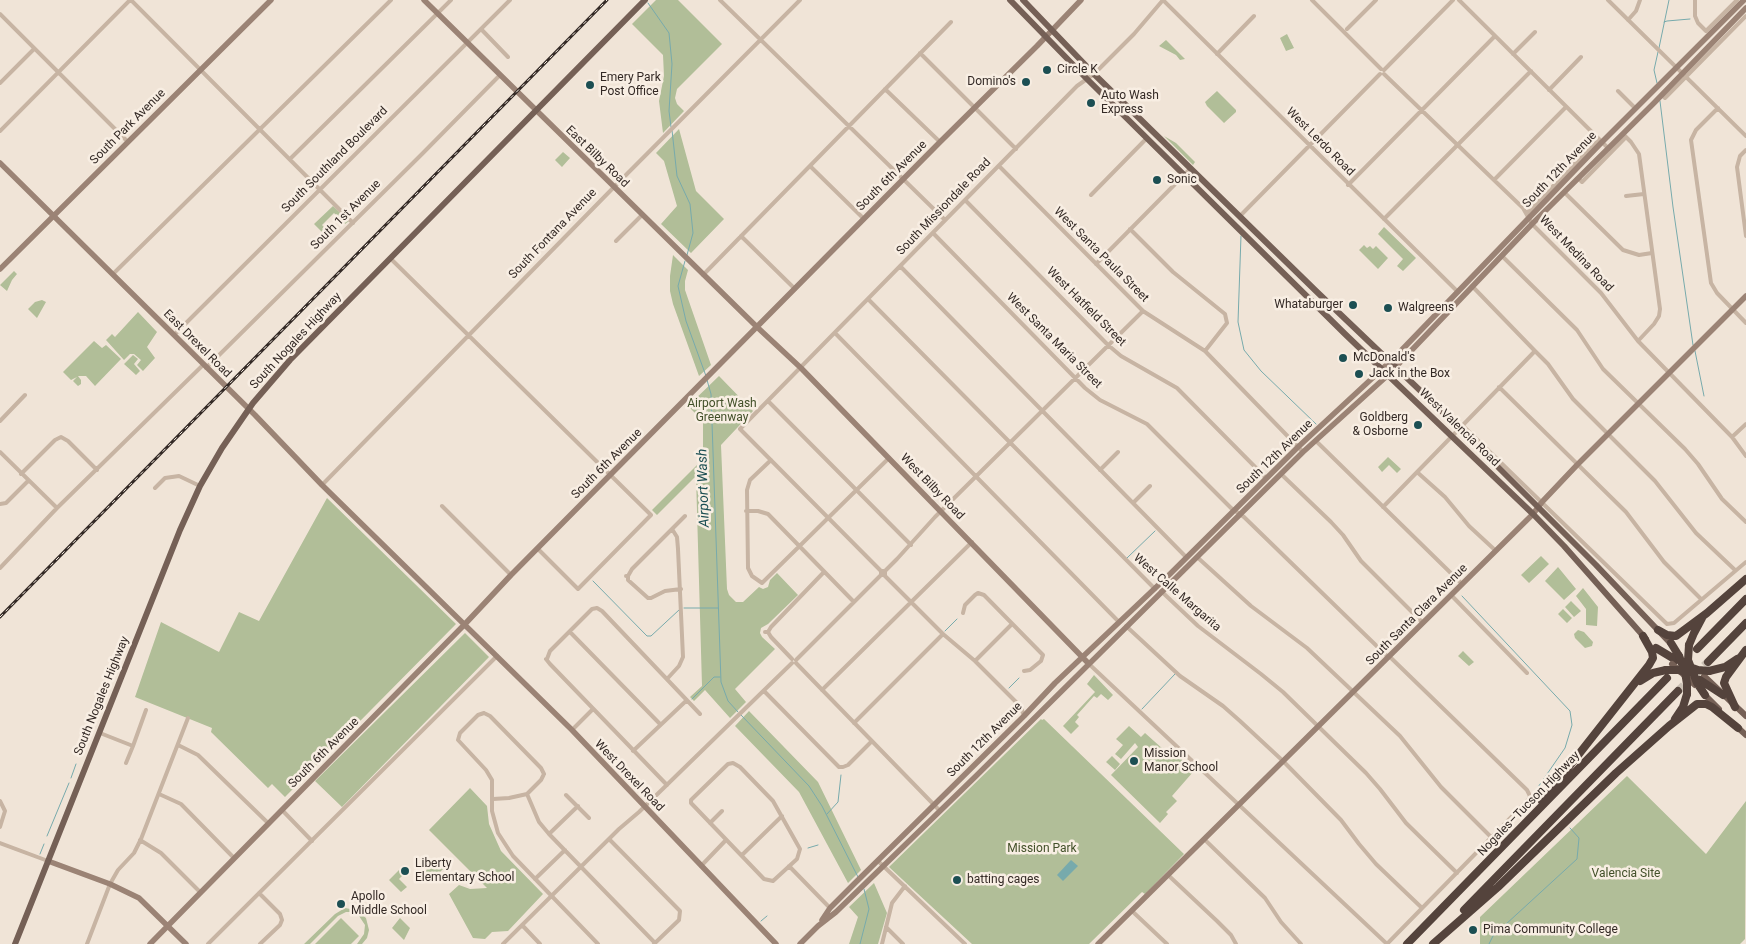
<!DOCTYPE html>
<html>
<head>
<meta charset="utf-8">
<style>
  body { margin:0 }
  canvas { display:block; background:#f0e4d7 }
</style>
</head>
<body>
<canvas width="1746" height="944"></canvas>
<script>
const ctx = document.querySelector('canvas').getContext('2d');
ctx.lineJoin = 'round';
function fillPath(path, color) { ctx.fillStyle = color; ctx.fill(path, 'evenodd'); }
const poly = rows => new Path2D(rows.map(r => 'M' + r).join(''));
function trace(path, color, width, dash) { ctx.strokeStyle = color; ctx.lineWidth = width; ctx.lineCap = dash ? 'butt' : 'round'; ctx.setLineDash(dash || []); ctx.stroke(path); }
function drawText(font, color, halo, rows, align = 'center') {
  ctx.font = font + ' Roboto,sans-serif'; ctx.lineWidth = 5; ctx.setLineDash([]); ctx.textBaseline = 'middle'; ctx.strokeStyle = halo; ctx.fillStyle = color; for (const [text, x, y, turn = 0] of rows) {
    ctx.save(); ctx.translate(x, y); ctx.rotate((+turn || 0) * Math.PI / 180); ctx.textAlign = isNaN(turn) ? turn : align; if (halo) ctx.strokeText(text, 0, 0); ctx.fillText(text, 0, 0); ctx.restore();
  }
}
fillPath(poly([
  [656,0,678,0,722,44,677,89,675,98,677,104,684,111,663,133,659,101,664,76,663,55,632,24],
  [1287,34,1294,48,1286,51,1280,38],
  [1166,40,1185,59,1180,60,1176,55,1159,46],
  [1217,91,1236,110,1236,112,1224,123,1207,106,1205,102],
  [679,129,696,191,724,219,691,253,661,224,677,206,664,161,656,153],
  [1164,136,1176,143,1195,162,1193,165],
  [563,152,570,158,562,167,555,160],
  [333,206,349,221,345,224,334,213,322,225,333,236,329,239,314,224],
  [1384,227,1416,258,1403,271,1397,266,1403,259,1378,234],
  [1364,245,1367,248,1370,246,1373,249,1376,246,1388,258,1378,269,1359,250],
  [673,255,688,270,685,281,685,290,711,365,699,376,673,304,670,291,670,276],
  [14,271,17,274,12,280,7,291,0,285],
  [42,300,46,302,37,318,28,309,35,302],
  [138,312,157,332,147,347,155,358,143,371,137,365,141,360,134,354,130,354,124,360,106,340,112,334,118,340,115,337],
  [94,341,102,348,106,345,121,359,95,386,86,376,78,376,81,380,81,384,78,386,73,381,77,377,71,380,63,372],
  [133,355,138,359,134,364,140,371,136,375,124,364],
  [719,376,753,411,721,445,727,589,729,595,736,602,743,602,759,587,763,589,768,587,770,580,777,573,798,595,768,624,761,628,760,633,762,637,775,649,735,689,746,702,730,718,705,690,694,701,690,697,702,686,696,476,657,515,652,510,703,459,703,421,688,406],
  [1388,457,1401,469,1397,473,1389,465,1382,472,1378,467],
  [327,498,456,624,285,797,272,784,268,788,211,732,212,728,135,697,161,622,219,652,239,612,259,621],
  [1541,556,1549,564,1529,583,1521,575],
  [1558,567,1576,589,1564,600,1545,581],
  [1583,588,1598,607,1597,626,1586,625,1586,609,1576,596],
  [1571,601,1581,611,1574,617,1565,607],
  [1563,609,1572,618,1567,623,1558,614],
  [1578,630,1584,632,1593,642,1592,646,1585,648,1575,638,1574,634],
  [465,633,489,657,342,807,315,781],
  [1463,651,1474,662,1469,666,1458,656],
  [1094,675,1113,695,1108,700,1101,694,1097,698,1094,696,1077,715,1079,717,1075,722,1079,726,1071,734,1063,726,1095,692,1087,684],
  [749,711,818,782,861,870,848,883,799,792,735,726],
  [1041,719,1042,720,1044,719,1184,854,1145,894,1142,892,1089,944,972,944,889,867],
  [1129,726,1141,737,1145,733,1173,758,1177,754,1193,772,1172,796,1177,801,1166,812,1168,814,1160,823,1111,775,1138,747,1135,743,1121,759,1115,754,1123,745,1116,739],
  [1112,756,1120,764,1115,770,1106,762],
  [1627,776,1706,854,1746,801,1745,939,1740,944,1480,944,1480,917],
  [470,788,487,806,489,824,501,851,543,894,508,931,492,932,485,939,473,938,449,894,459,885,470,889,487,888,429,830],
  [436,860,444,868,433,879,425,871],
  [399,870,403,875,399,879,407,887,401,892,389,880],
  [874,883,887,913,878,944,849,944,858,917,849,907],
  [345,908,356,910,366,918,369,930,367,938,362,944,357,944,364,934,365,925,359,916,351,912,346,912,338,916,310,944,304,944,335,914],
  [341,918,359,936,351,944,315,944],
  [400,918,410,928,404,940,392,928]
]), '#b1be98');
fillPath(poly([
  [1071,860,1078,866,1063,881,1057,875]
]), '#77aaac');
trace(poly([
  [648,3,669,33,672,64,669,111,671,127],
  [1664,22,1667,21,1690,19],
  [1659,48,1669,0],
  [1657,83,1654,70,1658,52],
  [1660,101,1673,207,1693,345],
  [672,130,677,176,690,204,693,233,687,255],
  [1241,236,1238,322,1244,350,1261,371,1316,424],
  [685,261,678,286,686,321,706,376],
  [1695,351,1704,396],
  [707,380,711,394,721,682,728,701,738,712],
  [1127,558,1155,531],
  [593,581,647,636,651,636,679,610],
  [1462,596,1570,711,1572,725,1565,748,1536,790],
  [684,608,718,608],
  [945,631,957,619],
  [1009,688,1019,678],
  [103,697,112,677],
  [692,699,714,677,720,677],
  [1142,709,1175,674],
  [741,715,809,786,822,806,858,877],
  [91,725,101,703],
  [80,755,89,730],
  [71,778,76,764],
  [827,814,838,802,841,775],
  [47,836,69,783],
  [808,848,818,845],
  [40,854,44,844],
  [761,921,767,916],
  [860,944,869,909,864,889],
  [1489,944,1493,936,1577,859,1579,838,1570,828]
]), '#77aaac', 1);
trace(poly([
  [1678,691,1708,662]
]), '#cabfb3', 8, [8, 4]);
trace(poly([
  [131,0,353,223],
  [720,0,945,220],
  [1163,0,1458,292],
  [1312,0,1381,69],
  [1459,0,1609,149],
  [1608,0,1746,136],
  [1695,0,1695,16,1698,23,1706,31],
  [0,14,128,142],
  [1628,20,1636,11,1640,0],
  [481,29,508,57],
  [1347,29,1376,0],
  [1706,31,1737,0],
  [920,53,1016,149],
  [1217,54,1254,16],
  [1513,54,1535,32],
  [1384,70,1453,0],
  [1384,74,1523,208,1532,224,1601,293,1638,341,1732,437,1746,456],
  [0,83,34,49],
  [885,89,940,142],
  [1549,90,1581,57],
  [1618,91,1635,108],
  [1662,95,1665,98,1746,16],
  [1718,108,1696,130,1691,140,1711,283,1717,293,1746,323],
  [0,131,130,0],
  [1623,134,1631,142,1639,154,1660,309,1659,316,1654,324,1638,341],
  [1746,150,1740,156,1737,167,1746,236],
  [290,159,451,0],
  [810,166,864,219],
  [999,166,1143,311,1205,351,1303,452],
  [1579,179,1582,182,1626,137],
  [1494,180,1566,107],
  [1348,185,1495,36],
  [1565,193,1623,250,1639,255,1652,253],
  [1091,195,1147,138],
  [1626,196,1644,194],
  [965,200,1108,345,1121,356,1177,388,1266,478],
  [1527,213,1599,139],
  [1240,216,1380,74],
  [1384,219,1531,71],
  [1130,229,1173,272,1225,314,1227,323,1205,351],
  [933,233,1085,388,1100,400,1147,424,1231,508,1244,517,1388,657],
  [741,236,795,289],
  [616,241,642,215],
  [1502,256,1577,330,1603,369,1685,449,1698,464,1722,499,1746,522],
  [390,258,651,515,578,589,538,549],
  [1096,264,1191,168],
  [900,266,1186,557],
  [113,274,391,0],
  [703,275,951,22],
  [1472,286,1535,351,1548,364,1573,399,1655,481,1696,533,1735,570],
  [868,299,1155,589],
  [835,333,1119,622],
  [174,335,510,0],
  [206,368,422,154,500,75],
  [1499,387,1626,512,1664,562,1701,599],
  [768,401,911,545],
  [0,421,25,395],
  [1462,425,1667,624,1674,623,1746,562],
  [1732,437,1746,424],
  [1316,441,1462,584],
  [0,452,57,508],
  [771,460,750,480,747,490,748,568,752,576,762,583,889,458],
  [1100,470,1118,452],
  [1417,472,1445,497,1469,526,1496,551],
  [21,474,55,440,61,437,68,441,97,470],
  [1281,474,1331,522,1343,535,1361,561,1423,623],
  [322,485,614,187,800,0],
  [155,488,165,478,179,476,200,486],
  [1133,503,1150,486],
  [0,504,6,503,28,481],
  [442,506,511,575],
  [1383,507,1535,351],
  [746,511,758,511,768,514,853,601],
  [1197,557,1251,606,1307,648,1400,736,1441,787,1492,838],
  [0,568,57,508,203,365],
  [881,571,740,429,1077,86,1094,74,1134,34,1163,0],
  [885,571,885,575,881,575,881,571,885,571,897,559,935,517,1143,311],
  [884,575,943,634,975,661,1020,706,1022,710,1024,716],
  [626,576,628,576,628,580,648,598,651,598,665,591,681,589],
  [628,576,632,569,685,516],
  [1161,591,1198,626,1261,674,1283,692,1366,773,1380,789,1406,823,1457,873],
  [1451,595,1527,673],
  [963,613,965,605,975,595,978,593,984,595,1043,655,1041,661,1030,670,1024,671],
  [1126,626,1180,676,1223,706,1240,721,1283,761,1341,820,1359,844,1376,864,1422,908],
  [570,632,660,724],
  [765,632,768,632,771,637,792,659],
  [768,632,771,627,824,572],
  [546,659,550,664,667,785],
  [547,659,550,651,592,609,597,608,602,611,700,714],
  [796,660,881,575],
  [975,661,1012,624],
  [796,663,940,811],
  [1089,664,1387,944],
  [667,679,679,666,683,657,678,549,677,537,672,529],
  [822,690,972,542],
  [764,691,839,767,843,767,848,765,872,741],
  [484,713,478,715,460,733,458,740,486,770,492,780,492,811,498,833,513,856,598,944],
  [484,713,490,716,541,768,544,774],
  [854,723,943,634],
  [572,730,593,709],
  [100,733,133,746,146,710],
  [178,745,198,755,268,823],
  [633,751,687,700],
  [126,763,133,746],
  [733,763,740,767,773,801,800,849,797,859,773,881,764,879,691,803,691,800,728,764,733,763],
  [159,794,181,804,234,858],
  [527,794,539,822,549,834,655,943],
  [566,795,589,818],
  [493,799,509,798,527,794,541,780,544,774],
  [0,801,5,811,0,827],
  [282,810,312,841],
  [710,823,722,811],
  [549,834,578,806],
  [609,839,680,911,679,920,654,944],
  [1204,839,1265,898,1281,922,1301,944],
  [140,840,161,853,200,892],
  [0,843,48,861],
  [742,855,782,816],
  [878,861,965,944],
  [701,866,726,840],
  [789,866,830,908],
  [1168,875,1217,921,1231,935,1236,944],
  [535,879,565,850],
  [259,893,280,914,282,920],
  [1132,911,1167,944],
  [522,925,540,944],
  [886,927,903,944],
  [87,944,110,884,118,870,134,853,141,839,188,718],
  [208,944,497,656],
  [260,944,280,925,282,920],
  [503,944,619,829,639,812,792,663],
  [882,944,892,903,905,886],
  [1387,944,1529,799,1530,796,1527,790,1389,656]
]), '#c7b4a3', 4);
trace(poly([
  [424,0,757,327,801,368,1089,664],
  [0,163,255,415,322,485,572,730,776,944],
  [0,269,271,0],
  [48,861,110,884,139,898,186,944],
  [822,920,830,908,854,884,1024,716,1055,683,1170,574,1298,447,1394,358,1602,142,1744,0],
  [150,944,465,624,511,575,940,142,1037,46,1081,0],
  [800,944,818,926,836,912,976,776,1303,452,1388,375,1532,224,1654,103,1746,8],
  [1098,944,1533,514,1542,502,1577,465,1746,296]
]), '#9b8375', 5.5);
trace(poly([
  [1010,0,1087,79,1345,334,1533,514,1564,546,1646,639],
  [1023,0,1094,74,1316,291,1451,420,1596,565,1673,646],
  [1704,676,1746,716],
  [1703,693,1719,709],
  [1735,725,1746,735],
  [15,944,180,530,200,486,222,448,253,403,290,360,645,0]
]), '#756056', 6);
trace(poly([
  [1658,630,1667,635,1676,636,1707,613,1746,579],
  [1671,643,1679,656],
  [1689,645,1694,633,1702,618],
  [1656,648,1676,660],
  [1697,649,1746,599],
  [1708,662,1746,623],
  [1709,671,1725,667,1737,659],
  [1700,680,1723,695],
  [1640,681,1653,673,1666,670],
  [1697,683,1705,695],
  [1735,707,1724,683,1726,677,1746,650],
  [1675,719,1683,707,1687,694],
  [1542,801,1649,665,1653,658,1652,652,1643,636],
  [1464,910,1678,691],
  [1407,944,1667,678],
  [1433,944,1498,887,1616,773,1669,726,1697,704,1706,704,1712,707,1738,728]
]), '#54433c', 8);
const rail = poly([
  [0,617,607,0]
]);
trace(rail, '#332925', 3);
trace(rail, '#f8eee3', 1, [4]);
trace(poly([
  [1672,664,1695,685]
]), '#756056', 6);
trace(poly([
  [1689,645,1688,660,1697,683],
  [1679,656,1685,672,1687,684,1687,694],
  [1687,666,1698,670,1709,671],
  [1666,670,1678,670,1688,673]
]), '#54433c', 8);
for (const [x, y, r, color] of [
  [1047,70,5,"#1c4f53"],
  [1026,82,5,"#1c4f53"],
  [590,85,5,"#1c4f53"],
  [1091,103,5,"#1c4f53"],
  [1157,180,5,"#1c4f53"],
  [1353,305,5,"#1c4f53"],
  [1388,308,5,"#1c4f53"],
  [1343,358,5,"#1c4f53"],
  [1359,374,5,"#1c4f53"],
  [1418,425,5,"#1c4f53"],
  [1134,761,5,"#1c4f53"],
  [405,871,5,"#1c4f53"],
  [957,880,5,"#1c4f53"],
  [341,904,5,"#1c4f53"],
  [1473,930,5,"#1c4f53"]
]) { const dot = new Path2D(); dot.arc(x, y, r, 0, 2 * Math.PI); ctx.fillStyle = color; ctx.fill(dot); trace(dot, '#f8eee3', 2); }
drawText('12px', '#332925', '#f8eee3', [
  ["Circle K",1057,70],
  ["Emery Park",600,78],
  ["Post Office",600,92],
  ["Domino's",1016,82,"right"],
  ["Auto Wash",1101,96],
  ["Express",1101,110],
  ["Sonic",1167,180],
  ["Whataburger",1343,305,"right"],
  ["Walgreens",1398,308],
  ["McDonald's",1353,358],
  ["Jack in the Box",1369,374],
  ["Goldberg",1408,418,"right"],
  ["& Osborne",1408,432,"right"],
  ["Mission",1144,754],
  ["Manor School",1144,768],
  ["Liberty",415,864],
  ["Elementary School",415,878],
  ["batting cages",967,880],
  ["Apollo",351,897],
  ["Middle School",351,911],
  ["Pima Community College",1483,930]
], 'left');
drawText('12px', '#332925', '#f8eee3', [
  ["South Park Avenue",128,127,-45],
  ["West Lerdo Road",1320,142,45],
  ["East Bilby Road",597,157,44],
  ["South Southland Boulevard",335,160,-45],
  ["South 12th Avenue",1560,170,-46],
  ["South 6th Avenue",892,176,-45],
  ["South Missiondale Road",944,207,-46],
  ["South 1st Avenue",346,215,-45],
  ["South Fontana Avenue",553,234,-46],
  ["West Medina Road",1576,254,46],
  ["West Santa Paula Street",1101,255,45],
  ["West Hatfield Street",1086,307,45],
  ["South Nogales Highway",296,341,-47],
  ["West Santa Maria Street",1054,341,45],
  ["East Drexel Road",197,344,45],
  ["West Valencia Road",1459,428,44],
  ["South 12th Avenue",1275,457,-44],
  ["South 6th Avenue",607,464,-45],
  ["West Bilby Road",932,487,46],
  ["West Calle Margarita",1177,593,41],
  ["South Santa Clara Avenue",1417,615,-45],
  ["South Nogales Highway",102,696,-68],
  ["South 12th Avenue",985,740,-45],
  ["South 6th Avenue",324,753,-45],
  ["West Drexel Road",629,776,46],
  ["Nogales–Tucson Highway",1529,804,-46]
]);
drawText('12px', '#425029', '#f8eee3', [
  ["Airport Wash",722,404],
  ["Greenway",722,418],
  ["Mission Park",1042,849],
  ["Valencia Site",1626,874]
]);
drawText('italic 14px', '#1c4f53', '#f8eee3', [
  ["Airport Wash",704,488,-92]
]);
</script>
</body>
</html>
